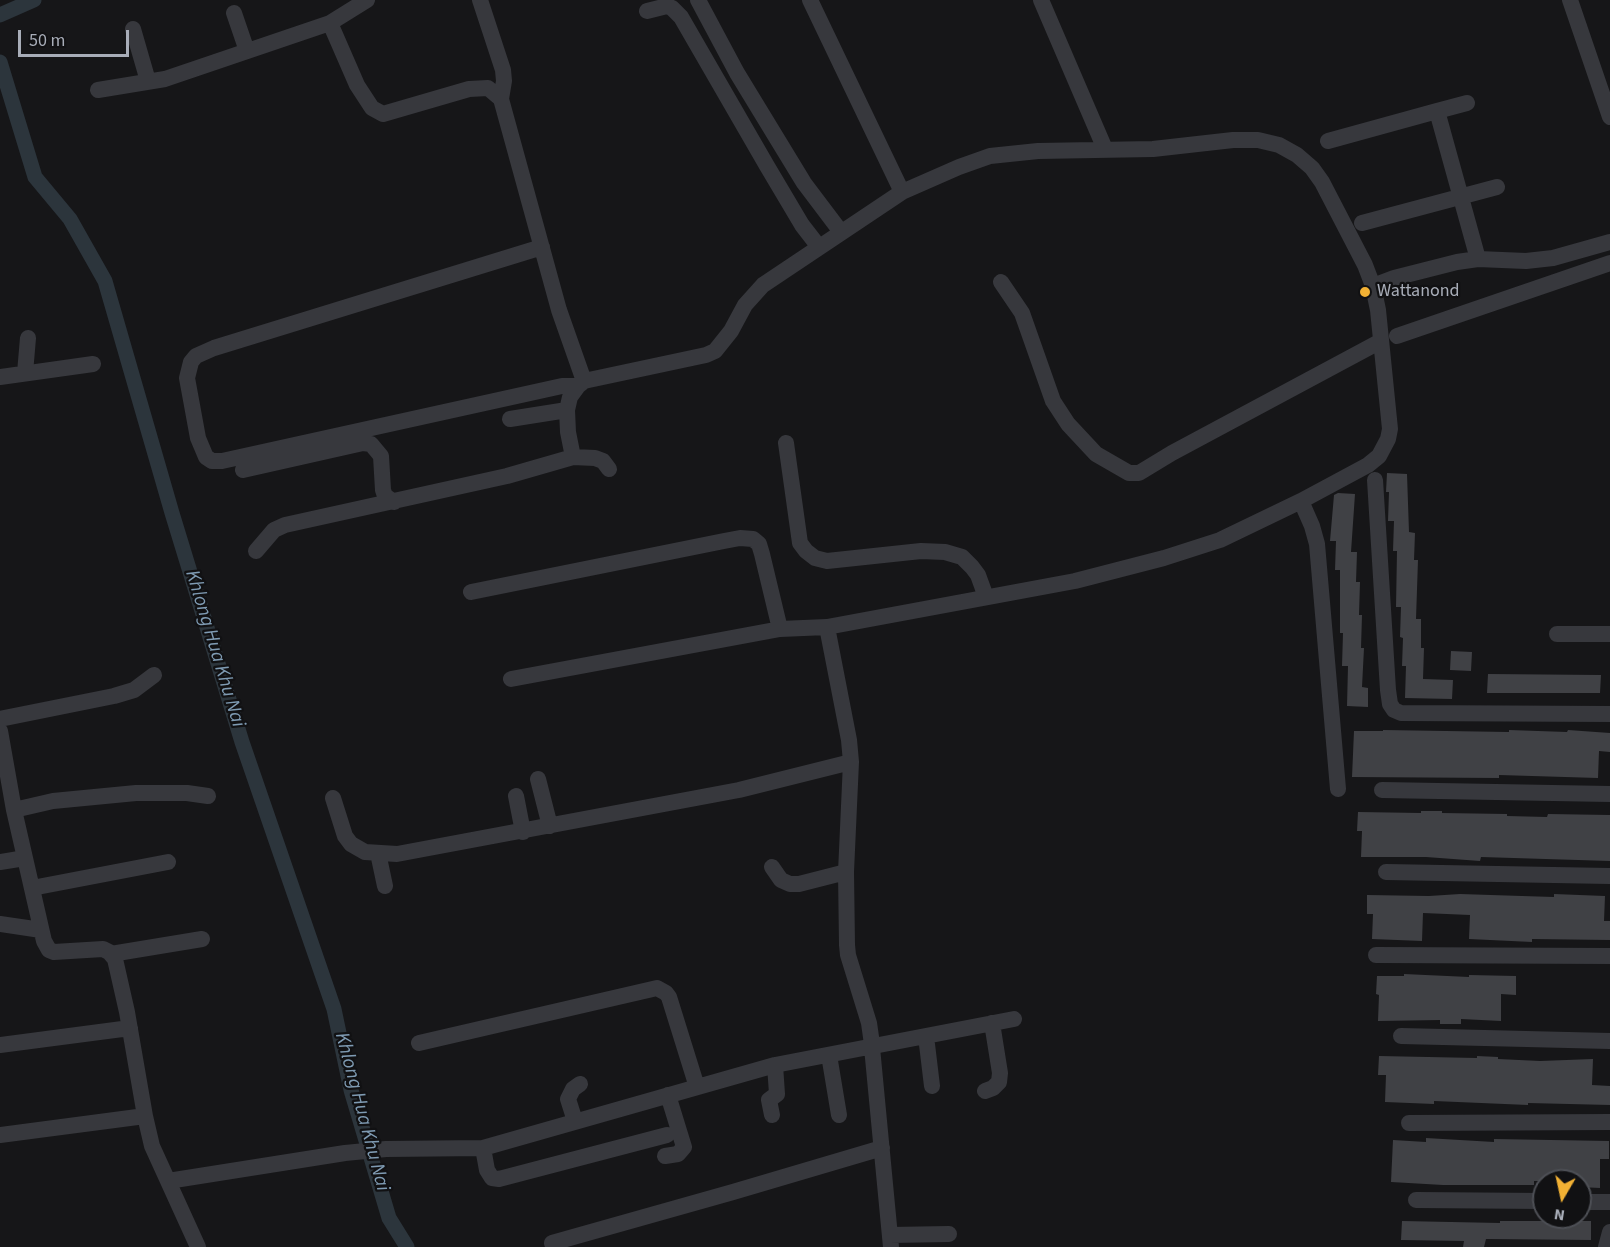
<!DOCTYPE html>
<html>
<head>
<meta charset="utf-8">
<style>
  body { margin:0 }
  #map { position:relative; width:1610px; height:1247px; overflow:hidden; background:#161618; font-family:"Source Sans 3",sans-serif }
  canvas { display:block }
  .north { position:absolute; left:1532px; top:1169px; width:60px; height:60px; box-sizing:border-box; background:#111113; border:2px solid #4d4f55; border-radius:50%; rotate:189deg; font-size:16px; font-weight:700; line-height:24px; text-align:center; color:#a8adb8 }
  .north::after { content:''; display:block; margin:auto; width:21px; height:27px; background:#f2b134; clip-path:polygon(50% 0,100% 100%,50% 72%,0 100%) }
  .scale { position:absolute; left:18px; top:30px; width:111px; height:27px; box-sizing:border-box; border:3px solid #a8adb8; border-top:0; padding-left:8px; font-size:18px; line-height:21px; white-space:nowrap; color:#a8adb8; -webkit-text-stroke:4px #111113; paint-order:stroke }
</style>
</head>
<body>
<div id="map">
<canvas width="1610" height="1247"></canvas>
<div class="north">N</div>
<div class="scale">50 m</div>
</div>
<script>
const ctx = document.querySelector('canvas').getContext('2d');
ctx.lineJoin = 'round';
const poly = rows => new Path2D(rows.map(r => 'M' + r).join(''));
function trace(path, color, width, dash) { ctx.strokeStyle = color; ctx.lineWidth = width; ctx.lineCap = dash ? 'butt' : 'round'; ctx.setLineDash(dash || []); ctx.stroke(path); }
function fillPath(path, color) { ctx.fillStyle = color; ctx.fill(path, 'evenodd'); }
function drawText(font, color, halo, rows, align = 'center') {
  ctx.font = font + ' "Source Sans 3",sans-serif'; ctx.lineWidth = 4.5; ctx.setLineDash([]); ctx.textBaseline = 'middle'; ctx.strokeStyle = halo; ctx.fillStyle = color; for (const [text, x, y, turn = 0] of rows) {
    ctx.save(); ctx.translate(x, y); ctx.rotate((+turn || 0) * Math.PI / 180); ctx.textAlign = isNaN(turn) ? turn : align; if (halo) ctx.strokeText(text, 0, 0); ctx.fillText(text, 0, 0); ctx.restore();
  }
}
trace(poly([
  [0,15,34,0],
  [0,62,35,177,70,219,105,281,172,513,242,742,334,1009,351,1090,389,1218,407,1247]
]), '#2c353c', 15);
fillPath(poly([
  [1387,473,1407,474,1409,532,1415,533,1414,560,1418,560,1416,619,1421,619,1421,648,1424,648,1423,679,1453,680,1452,699,1405,698,1406,666,1402,666,1403,638,1400,637,1401,607,1396,607,1397,551,1393,551,1394,521,1388,521,1389,492,1386,492],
  [1338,493,1355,494,1351,552,1357,552,1356,582,1360,582,1359,615,1362,615,1361,648,1364,648,1362,687,1368,688,1368,707,1347,706,1348,666,1342,666,1343,633,1340,633,1340,570,1335,570,1336,541,1330,541,1334,495],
  [1451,651,1472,652,1471,671,1450,670],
  [1488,674,1601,675,1600,693,1487,693],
  [1383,730,1509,732,1509,730,1567,732,1568,730,1610,733,1610,752,1599,751,1598,778,1499,775,1499,778,1352,777,1354,731,1383,731],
  [1421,811,1442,811,1442,813,1507,814,1507,816,1547,817,1548,814,1610,815,1610,861,1481,857,1480,861,1426,857,1361,857,1362,831,1357,831,1358,812,1421,813],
  [1460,894,1522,896,1554,897,1554,894,1605,896,1604,921,1610,921,1610,940,1532,939,1532,942,1469,939,1470,915,1423,913,1422,941,1372,939,1373,914,1367,914,1367,895,1429,896],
  [1404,974,1469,977,1469,975,1516,976,1516,995,1501,994,1501,1021,1461,1019,1461,1024,1440,1024,1440,1020,1378,1021,1379,995,1376,994,1377,976,1404,976],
  [1379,1056,1477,1058,1477,1056,1498,1057,1498,1059,1540,1061,1593,1059,1592,1085,1610,1086,1610,1105,1528,1103,1528,1105,1434,1101,1434,1104,1385,1102,1386,1075,1378,1075],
  [1426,1138,1494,1142,1494,1139,1609,1141,1609,1159,1600,1159,1600,1188,1580,1187,1580,1181,1534,1181,1534,1185,1443,1185,1391,1182,1393,1140,1426,1142],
  [1402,1221,1500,1223,1500,1221,1591,1221,1591,1240,1486,1239,1484,1247,1463,1247,1464,1241,1401,1240]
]), '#404145');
trace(poly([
  [480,0,503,70,504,81,501,99],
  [698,0,737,73,804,183,841,232],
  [810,0,902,192],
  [1041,0,1105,149],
  [1570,0,1610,117],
  [647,11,667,6,672,8,681,17,767,166,802,225,819,247],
  [234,13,247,51],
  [330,23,367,0],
  [133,29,148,81],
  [98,90,165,79,330,23,357,85,372,108,383,114,469,89,488,88,501,99,559,310,584,381,706,355,715,351,731,331,745,305,763,285,902,192,959,167,990,156,1038,151,1153,149,1233,140,1258,140,1279,145,1297,155,1312,168,1322,182,1365,265,1373,286],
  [1437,111,1467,103],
  [1328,141,1437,111,1478,259],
  [1362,223,1497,187],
  [542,247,214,348,196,356,191,362,187,378,198,438,206,457,212,461,222,461,562,386,578,386],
  [1001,282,1022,313,1053,401,1068,424,1096,454,1129,473,1139,473,1172,453,1381,341],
  [1397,336,1610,263],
  [25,373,28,338],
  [0,377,93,364],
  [510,419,567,410],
  [786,443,800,543,806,551,815,558,827,561,921,551,945,552,962,557,972,567,978,575,986,597],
  [573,457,568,432,567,410,570,397,578,386,583,382],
  [243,470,363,443,371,444,381,456,383,490,385,496,394,502],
  [1375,480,1388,690,1390,704,1394,710,1401,713,1610,714],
  [1301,501,1312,526,1317,544,1338,789],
  [256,551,274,530,285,525,507,476,573,457,595,458,603,461,609,469],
  [471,592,724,541,740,538,753,539,759,544,762,554,780,629],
  [1557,634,1610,634],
  [511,679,780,629,827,627],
  [0,719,114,696,134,690,154,675],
  [0,731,14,810,44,941,49,950,54,952,103,949,109,952,115,959,127,1012,145,1116,152,1146,198,1247],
  [538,779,550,826],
  [1382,790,1610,794],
  [516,796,523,832],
  [333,798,345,836,351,844,365,852,397,854,739,790,851,762],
  [14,810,53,801,136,793,187,793,208,796],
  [378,853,385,886],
  [0,862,25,858],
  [772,867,781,880,790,884,799,884,846,872],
  [1386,872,1610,876],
  [32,888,168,862],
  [0,924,41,930],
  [111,954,202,939],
  [1376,955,1610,956],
  [926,1036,932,1086],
  [1401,1036,1610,1041],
  [419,1043,657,988,666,993,669,997,697,1087],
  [0,1045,130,1028],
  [829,1055,839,1115],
  [985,1091,993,1088,999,1082,1000,1073,992,1023],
  [772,1115,769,1100,777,1094,775,1065],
  [575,1121,568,1099,573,1089,580,1084],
  [1409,1123,1610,1122],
  [0,1135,145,1116],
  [483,1148,487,1170,492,1178,499,1179,667,1135],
  [665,1156,678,1154,684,1147,668,1095],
  [168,1181,345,1153,386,1149,483,1148,775,1065,1014,1019],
  [1416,1200,1544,1201],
  [1580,1202,1610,1202],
  [890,1235,949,1234],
  [552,1243,733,1192,882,1148],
  [891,1247,871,1037,869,1023,848,955,847,945,846,872,851,762,849,740,827,627,1075,581,1164,558,1220,540,1301,501,1368,465,1379,456,1388,439,1390,429,1378,310,1373,286,1394,278,1457,262,1478,259,1526,261,1553,258,1610,242],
  [1606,1247,1610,1232]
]), '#37383d', 16);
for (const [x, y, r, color] of [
  [1365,292,6,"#f2b134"]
]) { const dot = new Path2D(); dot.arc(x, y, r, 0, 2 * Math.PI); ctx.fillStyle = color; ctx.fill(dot); trace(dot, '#111113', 2); }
drawText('18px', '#a8adb8', '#111113', [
  ["Wattanond",1377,292]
], 'left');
drawText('italic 20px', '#7f9bb3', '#111113', [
  ["Khlong Hua Khu Nai",214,649,73],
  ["Khlong Hua Khu Nai",361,1112,75]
]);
</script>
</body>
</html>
